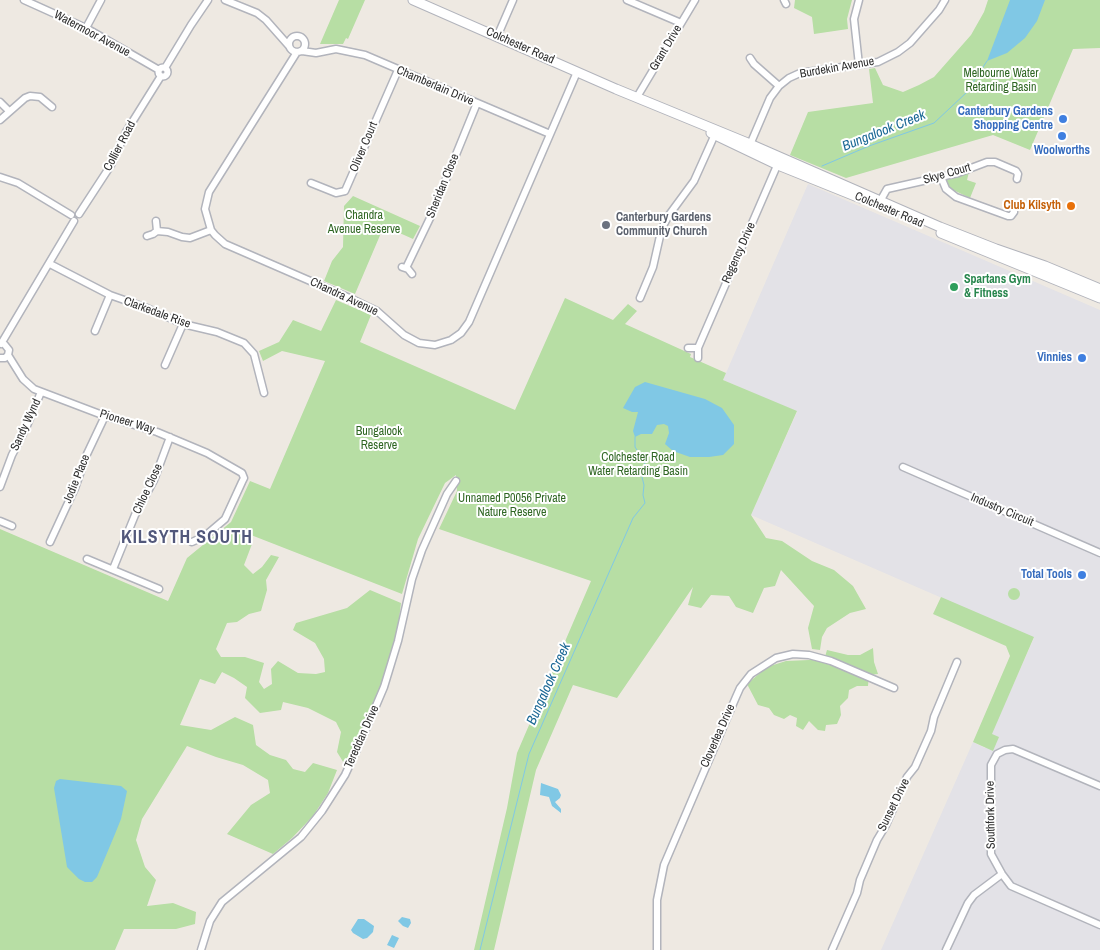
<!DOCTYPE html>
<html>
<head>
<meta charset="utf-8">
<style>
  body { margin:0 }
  canvas { display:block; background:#eee9e2 }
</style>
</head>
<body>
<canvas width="1100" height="950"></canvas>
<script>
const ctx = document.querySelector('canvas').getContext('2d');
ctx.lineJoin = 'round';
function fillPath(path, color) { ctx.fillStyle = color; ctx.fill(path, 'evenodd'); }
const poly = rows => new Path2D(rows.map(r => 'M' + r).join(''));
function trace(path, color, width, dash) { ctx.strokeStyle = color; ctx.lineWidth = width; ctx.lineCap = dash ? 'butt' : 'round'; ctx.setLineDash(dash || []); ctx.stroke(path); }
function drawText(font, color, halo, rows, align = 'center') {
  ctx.font = font + ' "Archivo Narrow",sans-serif'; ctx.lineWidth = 4; ctx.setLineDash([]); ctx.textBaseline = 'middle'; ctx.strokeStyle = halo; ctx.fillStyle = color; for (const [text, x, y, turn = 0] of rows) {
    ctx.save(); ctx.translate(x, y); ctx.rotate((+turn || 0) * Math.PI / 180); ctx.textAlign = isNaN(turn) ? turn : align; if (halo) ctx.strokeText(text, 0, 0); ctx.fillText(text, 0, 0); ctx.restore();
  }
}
fillPath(poly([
  [808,184,1100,310,1100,950,881,950,973,742,985,748,1034,638,751,515,797,412,723,380]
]), '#e3e2e7');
fillPath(poly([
  [339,0,365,0,348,39,346,38,343,44,320,44],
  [795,0,852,0,847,19,848,29,814,34,812,17,794,8],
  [988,0,1100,0,1100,48,1073,49,1030,150,993,135,846,178,790,155,808,112,873,103,869,69,875,68,883,85,903,92,919,85,934,77,971,35,984,12],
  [969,172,967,180,976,183,970,198,949,188,946,179],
  [353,196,420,226,413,239,384,226,355,294,324,281,332,261,343,247,344,206],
  [565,298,613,320,628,304,637,311,625,324,691,354,690,357,726,373,723,380,797,411,751,515,766,538,782,541,812,561,834,570,853,586,866,609,850,613,827,628,822,637,820,650,812,649,808,628,814,606,781,570,775,586,764,588,753,613,736,607,729,596,711,595,701,608,688,605,693,587,617,698,573,685,536,770,494,950,474,950,507,808,517,753,591,581,439,529,457,491,456,475,445,483,418,539,402,594,251,535,252,544,244,565,253,574,262,567,271,555,279,557,266,580,267,590,261,611,249,614,237,622,227,623,216,649,221,657,245,657,264,663,259,682,264,689,272,684,271,669,278,661,298,673,316,674,325,672,324,659,315,643,293,630,296,623,347,608,370,590,401,603,397,636,384,679,355,749,345,765,337,752,341,732,336,722,308,708,283,702,281,710,260,713,245,698,247,687,234,678,222,672,215,684,200,679,180,725,211,730,235,717,253,725,256,745,270,755,286,760,293,769,305,772,313,763,337,770,328,793,313,816,292,838,273,854,227,834,251,805,270,793,268,780,243,765,216,757,187,746,142,819,136,840,145,867,156,880,147,906,173,903,196,912,195,924,176,929,124,929,115,950,0,950,0,529,168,601,187,558,231,522,250,481,270,489,325,361,282,351,263,361,259,351,279,342,293,320,321,331,336,300,371,315,360,342,515,410],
  '1008 594a6 6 0 1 1 12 0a6 6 0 1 1-12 0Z',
  [941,597,1034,637,992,734,999,737,993,751,973,742,1010,656,1006,646,933,614],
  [873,648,874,662,878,674,869,675,868,686,857,686,849,690,848,698,840,706,841,715,837,724,826,725,825,731,818,730,809,721,803,730,796,726,797,718,790,715,784,719,774,715,769,708,758,705,747,684,767,667,786,661,809,660,814,658,824,660,827,650,848,655,860,655]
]), '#b7dea4');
fillPath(poly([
  [1010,0,1045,0,1037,21,1025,38,1007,53,987,61],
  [645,382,705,399,722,408,734,425,734,444,723,455,709,457,690,457,673,451,665,444,669,433,668,426,664,424,657,425,652,434,641,434,635,437,633,431,638,412,632,412,623,408,635,387],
  [60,779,121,786,127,791,121,819,115,834,97,877,92,882,85,882,79,879,67,867,54,788,56,781],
  [541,783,558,789,561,795,560,798,555,802,561,809,561,813,552,806,549,797,540,795],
  [402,917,410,919,411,923,408,928,403,926,398,921],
  [358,919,364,919,374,926,373,932,367,938,363,939,353,933,351,930],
  [392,935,399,938,394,948,387,945]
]), '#80c8e5');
trace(poly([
  [822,166,869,146,934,123,966,93,987,61],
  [480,950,529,754,633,518,645,503,643,495,644,485,642,477,645,462,635,447,635,437]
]), '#80c8e5', 1);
const street = poly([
  [24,0,86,28,159,70],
  [225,0,257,13,266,20,289,46],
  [627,0,681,23],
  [784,0,786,4],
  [86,28,101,0],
  '289 44a8 8 0 1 1 16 0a8 8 0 1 1-16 0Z',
  [497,37,513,0],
  [302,51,316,53,336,49,365,55,550,134],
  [297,52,209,192,205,209,211,230,215,235,225,244,354,300,377,311,404,335,419,343,435,345,451,340,461,333,469,322,577,72],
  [750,58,754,64,779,86],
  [859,65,854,19,859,0],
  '158.5 72a4.5 4.5 0 1 1 9 0a4.5 4.5 0 1 1-9 0Z',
  [165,68,191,25,208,0],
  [637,97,695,0],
  [0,102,9,111],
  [0,120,25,98,30,96,40,97,52,107],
  [749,147,770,98,779,86,789,78,800,73,878,62,898,52,910,43,939,10,945,0],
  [0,177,18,183,71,215],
  [941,177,946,189,956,197,1008,216,1011,216,1014,212],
  [311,183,336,193,345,191,398,70],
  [878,205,887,189,958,173,987,162,995,162,1016,171,1018,174,1017,179],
  [79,214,111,165,126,132,161,76],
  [157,231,168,232,182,237,190,238,211,230],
  [147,236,153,234,157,231,156,221],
  [50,264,110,295,147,308,183,324,217,332,244,343,254,354,264,393],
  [402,267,408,269,412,274],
  [406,268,431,216,477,103],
  [640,298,653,267,660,236,664,224,669,215,694,181,716,132],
  [95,331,110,295],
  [1,344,74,221],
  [688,348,698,348],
  [8,355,23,379,34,389,105,416,157,432,207,453,242,473,244,478,242,482,225,519,205,536,192,542],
  [0,358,5,358,8,355,9,350,5,345],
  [698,358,698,348,701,341,779,161],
  [165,365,183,324],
  [903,467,1100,553],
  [0,487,12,455,26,428,41,392],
  [0,521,12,526],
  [50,542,75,488,87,454,105,416],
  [87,559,159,589],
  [113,569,135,515,154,480,170,437],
  [1100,786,1013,749,1005,750,997,754,991,765,991,854,1002,874,1011,886,1100,925],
  [201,950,210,921,222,902,301,837,322,811,345,775,364,734,384,687,398,641,412,579,422,550,447,494,456,481],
  [657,950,657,900,664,865,736,697,740,688,751,674,776,658,793,654,809,655,831,661,894,688],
  [832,950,857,893,860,880,877,840,886,825,907,777,915,767,931,731,934,717,957,662],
  [946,950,968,903,974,895,1002,874]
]);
const secondary = poly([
  [413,0,616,89,750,144,940,227,996,249,1045,266,1100,289],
  [711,133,778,165,860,198],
  [941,233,1100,298]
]);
trace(street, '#b2b4bc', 9);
trace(secondary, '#b2b4bc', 11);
trace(street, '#fff', 6);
trace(secondary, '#fff', 9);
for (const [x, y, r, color] of [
  [1063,119,5,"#3f7fe0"],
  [1062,136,5,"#3f7fe0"],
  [1071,206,5,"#e8710a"],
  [606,225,5,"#6b7280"],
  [954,287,5,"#2e9e5b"],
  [1082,358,5,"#3f7fe0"],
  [1082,575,5,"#3f7fe0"]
]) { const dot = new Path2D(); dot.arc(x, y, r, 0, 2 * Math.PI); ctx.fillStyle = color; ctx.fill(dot); trace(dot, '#fff', 2); }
drawText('12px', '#2e2e2e', '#fff', [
  ["Watermoor Avenue",92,34,28],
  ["Colchester Road",520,46,24],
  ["Grant Drive",666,48,-59],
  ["Burdekin Avenue",837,68,-10],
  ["Chamberlain Drive",435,86,23],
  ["Collier Road",120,146,-62],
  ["Oliver Court",364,147,-67],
  ["Skye Court",947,174,-16],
  ["Sheridan Close",443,186,-68],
  ["Colchester Road",889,210,23],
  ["Regency Drive",739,253,-66],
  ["Chandra Avenue",344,297,25],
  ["Clarkedale Rise",157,313,20],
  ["Pioneer Way",127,422,17],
  ["Sandy Wynd",26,425,-65],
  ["Jodie Place",77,479,-68],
  ["Chloe Close",148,489,-65],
  ["Industry Circuit",1002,510,23],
  ["Cloverlea Drive",718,736,-66],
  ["Tereddan Drive",362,737,-66],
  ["Sunset Drive",894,805,-64],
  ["Southfork Drive",991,815,-91]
]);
drawText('12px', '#2f6623', '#fff', [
  ["Melbourne Water",1001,74],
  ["Retarding Basin",1001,88],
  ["Chandra",364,216],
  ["Avenue Reserve",364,230],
  ["Bungalook",379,432],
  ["Reserve",379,446],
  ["Colchester Road",638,458],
  ["Water Retarding Basin",638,472],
  ["Unnamed P0056 Private",512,499],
  ["Nature Reserve",512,513]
]);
drawText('bold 12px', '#366cbe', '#fff', [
  ["Canterbury Gardens",1053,112],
  ["Shopping Centre",1053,126],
  ["Woolworths",1062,151,"center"],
  ["Vinnies",1072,358],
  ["Total Tools",1072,575]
], 'right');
drawText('bold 12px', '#c56008', '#fff', [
  ["Club Kilsyth",1061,206]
], 'right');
drawText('bold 12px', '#5b616d', '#fff', [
  ["Canterbury Gardens",616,218],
  ["Community Church",616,232]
], 'left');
drawText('bold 12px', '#27864d', '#fff', [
  ["Spartans Gym",964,280],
  ["& Fitness",964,294]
], 'left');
drawText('italic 14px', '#1b6895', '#fff', [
  ["Bungalook Creek",884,131,-22],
  ["Bungalook Creek",549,684,-66]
]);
ctx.letterSpacing = '1px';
drawText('bold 18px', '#52587b', '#fff', [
  ["KILSYTH SOUTH",187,538]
]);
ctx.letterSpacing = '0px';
</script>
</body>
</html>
